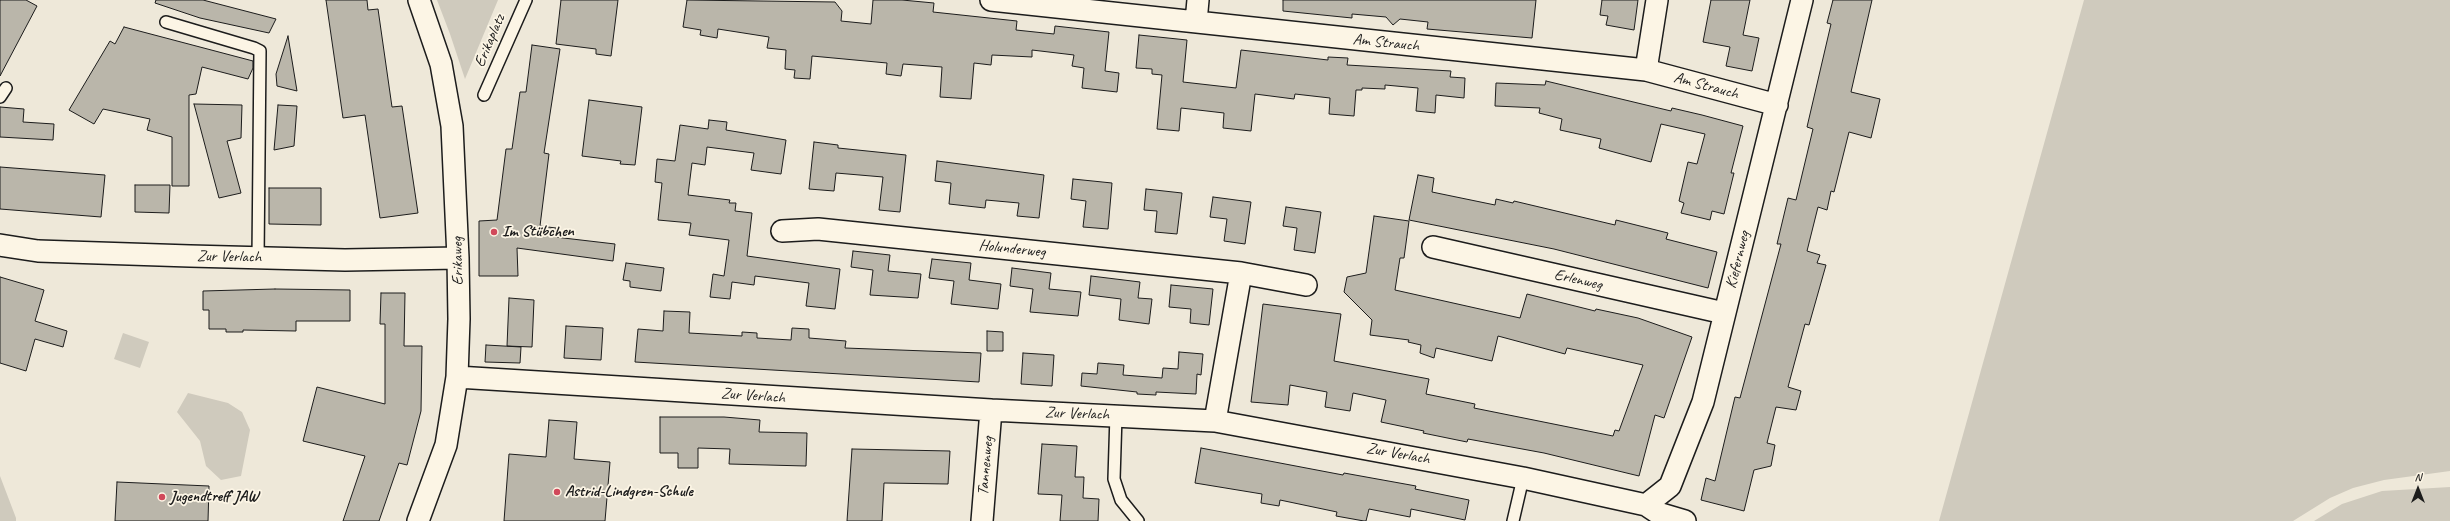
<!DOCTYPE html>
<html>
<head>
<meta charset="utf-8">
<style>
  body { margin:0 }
  #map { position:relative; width:2450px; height:521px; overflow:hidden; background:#eee8d9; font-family:Caveat,sans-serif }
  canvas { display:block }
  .north { position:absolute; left:2398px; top:469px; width:40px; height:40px; -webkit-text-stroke:3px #fcf5e5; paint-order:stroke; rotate:0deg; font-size:11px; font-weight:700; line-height:16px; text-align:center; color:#1c1c1c }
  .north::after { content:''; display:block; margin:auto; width:14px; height:18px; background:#1c1c1c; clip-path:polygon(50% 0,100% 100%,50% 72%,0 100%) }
</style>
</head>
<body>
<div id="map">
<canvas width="2450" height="521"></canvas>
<div class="north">N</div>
</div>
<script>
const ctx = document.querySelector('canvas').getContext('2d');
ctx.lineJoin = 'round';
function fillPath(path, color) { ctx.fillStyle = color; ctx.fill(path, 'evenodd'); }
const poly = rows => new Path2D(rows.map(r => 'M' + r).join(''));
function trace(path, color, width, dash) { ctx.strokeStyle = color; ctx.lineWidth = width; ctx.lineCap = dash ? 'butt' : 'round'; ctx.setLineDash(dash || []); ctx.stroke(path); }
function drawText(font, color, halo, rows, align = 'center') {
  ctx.font = font + ' Caveat,sans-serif'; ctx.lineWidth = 3.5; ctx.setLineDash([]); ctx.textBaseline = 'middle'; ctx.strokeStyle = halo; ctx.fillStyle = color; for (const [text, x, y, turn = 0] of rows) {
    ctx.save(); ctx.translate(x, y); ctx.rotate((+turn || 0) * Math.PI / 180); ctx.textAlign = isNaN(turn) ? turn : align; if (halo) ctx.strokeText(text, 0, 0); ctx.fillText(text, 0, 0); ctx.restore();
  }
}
fillPath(poly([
  [437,0,498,0,465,79,450,34],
  [2084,0,2450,0,2450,471,2384,480,2353,488,2330,498,2293,521,1939,521],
  [123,333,149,342,140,368,114,359],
  [188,393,228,403,242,412,250,430,241,476,221,480,206,466,200,441,177,412],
  [0,476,16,518,16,521,0,521],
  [2450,487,2450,521,2314,521,2342,504,2382,491]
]), '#cfcabd');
const building = poly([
  [0,0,26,0,37,6,0,76,0,0],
  [156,0,203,0,276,19,269,33,200,18,155,3,156,0],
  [326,0,367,0,368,10,378,9,392,107,402,106,418,213,380,218,365,115,343,118,326,0],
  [561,0,618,0,611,56,596,54,596,49,556,44,561,0],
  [687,0,835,2,842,11,841,21,871,24,873,0,902,0,934,3,933,12,1017,21,1016,30,1054,34,1055,26,1109,32,1105,71,1119,73,1117,92,1082,88,1084,68,1072,66,1074,55,1032,50,1032,57,992,55,991,65,974,63,971,99,940,97,942,67,903,64,901,76,886,74,887,63,812,56,810,79,794,78,795,70,785,69,786,50,767,48,769,37,718,29,717,38,700,35,701,30,683,27,687,0],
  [1283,0,1536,0,1532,38,1427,29,1428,22,1400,19,1393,25,1386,17,1352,14,1352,18,1283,11,1283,0],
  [1602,0,1638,0,1634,30,1606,25,1608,16,1600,15,1602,0],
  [1711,0,1750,0,1743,35,1759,38,1752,71,1726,66,1730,47,1703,42,1711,0],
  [1833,0,1872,0,1851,92,1880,99,1871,138,1849,132,1834,192,1831,191,1827,210,1818,207,1807,251,1820,255,1817,263,1826,265,1809,325,1805,324,1788,387,1801,391,1796,410,1776,407,1767,443,1775,445,1771,466,1754,470,1744,511,1701,500,1706,478,1715,481,1735,397,1740,398,1781,244,1777,244,1788,198,1796,200,1813,129,1807,127,1831,24,1827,23,1833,0],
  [124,27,253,61,253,68,248,79,202,67,196,94,189,95,189,186,172,186,172,137,147,130,150,119,103,109,94,124,69,110,110,41,115,44,124,27],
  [1139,35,1187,40,1183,82,1236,88,1241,50,1328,60,1328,57,1348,58,1347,65,1451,71,1450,77,1465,78,1464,98,1436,95,1435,113,1416,111,1418,88,1385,85,1385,89,1362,88,1362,90,1356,90,1354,116,1329,114,1330,98,1295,94,1294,99,1255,94,1251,131,1223,128,1224,113,1181,108,1179,131,1157,129,1162,75,1152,74,1152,69,1136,68,1139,35],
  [288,36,297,91,277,86,276,74,288,36],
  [532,45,560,49,544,153,549,154,540,226,556,228,555,237,615,244,613,261,517,248,518,276,479,276,479,221,497,220,506,149,512,149,520,92,526,92,532,45],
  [1546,81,1671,111,1672,108,1702,115,1743,126,1731,173,1734,173,1724,214,1712,211,1710,220,1681,213,1684,203,1679,201,1688,162,1697,164,1705,134,1661,124,1651,162,1599,148,1601,139,1560,130,1562,119,1539,113,1540,108,1495,106,1496,83,1545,85,1546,81],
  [589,100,642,107,635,165,620,164,621,161,582,156,589,100],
  [194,104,242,105,241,138,227,141,241,193,219,198,194,104],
  [278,105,297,106,294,146,274,150,278,105],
  [0,107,24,109,23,122,54,124,53,140,0,137,0,107],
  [709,120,727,122,726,130,786,140,781,174,751,170,754,153,707,147,705,165,692,163,688,195,730,200,729,203,736,203,735,211,752,213,747,256,840,269,835,309,806,306,809,283,755,276,754,285,732,282,730,299,710,297,713,274,724,276,729,240,689,235,691,223,658,220,662,183,655,182,657,159,675,161,680,125,708,129,709,120],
  [814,142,838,145,838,148,906,155,900,212,879,210,883,177,836,173,834,191,809,189,814,142],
  [937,161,1044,175,1039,218,1017,216,1019,203,986,200,985,208,949,204,951,183,935,181,937,161],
  [0,167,105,175,101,217,0,209,0,167],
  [1418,175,1434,178,1432,192,1495,205,1496,199,1513,203,1514,201,1615,225,1616,220,1668,233,1666,239,1717,252,1708,288,1554,249,1409,220,1418,175],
  [1073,179,1112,183,1108,229,1083,227,1086,201,1071,199,1073,179],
  [135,185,170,185,169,213,135,212,135,185],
  [269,188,321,188,321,225,269,224,269,188],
  [1146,189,1182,193,1177,234,1155,232,1157,211,1144,210,1146,189],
  [1213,197,1251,202,1245,244,1224,241,1227,219,1210,217,1213,197],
  [1286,207,1321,212,1315,253,1294,250,1297,228,1283,226,1286,207],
  [1374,216,1409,221,1404,258,1400,258,1395,290,1520,318,1527,294,1595,311,1596,309,1638,318,1692,337,1664,418,1655,415,1639,476,1544,453,1468,439,1467,442,1423,433,1424,431,1381,422,1386,400,1353,393,1350,411,1325,407,1327,392,1290,385,1288,405,1251,402,1263,304,1341,314,1334,361,1429,379,1426,394,1475,404,1474,408,1613,436,1615,430,1619,431,1643,365,1567,348,1565,354,1498,336,1492,361,1436,348,1434,358,1420,353,1421,345,1408,342,1409,340,1370,335,1372,320,1344,292,1347,277,1366,273,1374,216],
  [853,251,890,255,888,271,921,274,918,298,870,295,873,270,851,267,853,251],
  [932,259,971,263,969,280,1001,284,998,309,951,304,954,281,929,278,932,259],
  [626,263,664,268,661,291,630,287,630,281,623,280,626,263],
  [1012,268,1051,273,1049,289,1081,292,1078,316,1030,312,1033,289,1010,286,1012,268],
  [1091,276,1140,282,1138,298,1152,299,1149,324,1119,320,1121,299,1089,295,1091,276],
  [0,277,44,290,35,321,67,331,63,347,35,339,26,371,0,363,0,277],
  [1171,285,1213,289,1209,325,1190,323,1191,309,1169,307,1171,285],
  [275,289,350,290,350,321,296,321,296,331,243,330,243,332,226,332,226,329,209,329,209,310,203,310,203,291,275,289],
  [381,293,405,293,404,346,422,346,421,411,407,465,399,463,379,521,343,521,365,456,303,441,317,387,385,404,385,324,380,324,381,293],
  [509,298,534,300,532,347,507,346,509,298],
  [664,311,690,312,689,333,742,336,742,332,757,333,757,338,791,340,792,328,809,329,809,338,846,341,845,348,981,353,979,382,635,362,638,329,663,331,664,311],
  [566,326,603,328,601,360,564,358,566,326],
  [987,331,1003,332,1003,351,987,351,987,331],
  [486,345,521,347,520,363,485,362,486,345],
  [1179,352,1203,354,1201,375,1197,374,1196,394,1156,392,1156,395,1137,394,1137,392,1081,386,1082,373,1097,374,1098,363,1124,365,1123,375,1162,378,1163,368,1178,369,1179,352],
  [1023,353,1054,355,1052,386,1021,384,1023,353],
  [660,417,724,417,760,420,759,432,807,433,806,466,729,464,730,449,698,448,698,468,678,468,678,453,660,453,660,417],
  [549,420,577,422,574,459,610,462,605,521,504,521,509,454,546,457,549,420],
  [1042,444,1077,446,1075,477,1084,477,1083,498,1099,499,1098,521,1060,521,1062,495,1038,494,1042,444],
  [1201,448,1343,475,1344,473,1416,486,1415,489,1469,500,1465,520,1411,509,1410,517,1369,509,1366,521,1364,521,1336,516,1337,512,1280,500,1279,506,1261,503,1262,494,1195,483,1201,448],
  [852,449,950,451,948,484,884,483,882,521,847,521,852,449],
  [117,482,209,486,208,521,115,521,117,482]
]);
fillPath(building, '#bab6aa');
trace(building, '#1c1c1c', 1);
const service = poly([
  [166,22,254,48,260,51,258,258],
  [484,95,526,0],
  [0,97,6,88],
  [1116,415,1114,479,1121,500,1138,521],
  [1513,521,1523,478]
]);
const minor = poly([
  [991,0,1646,70,1777,105],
  [1196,22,1198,0],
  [1646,70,1657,0],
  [782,231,818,229,1241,273,1306,285],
  [0,245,38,251,190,256,345,260,458,258],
  [1433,247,1724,313],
  [457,377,991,410,1215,421,1523,478,1646,505,1658,513,1685,521],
  [1215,421,1241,273],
  [1646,505,1670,486,1703,402,1802,0],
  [418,521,446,445,457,377,459,319,458,258,452,126,441,64,419,0],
  [982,521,991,410]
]);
trace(service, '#1c1c1c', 14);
trace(minor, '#1c1c1c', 24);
trace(service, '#fcf5e5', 11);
trace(minor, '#fcf5e5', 21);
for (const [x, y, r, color] of [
  [494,232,4,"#d1495b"],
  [557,492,4,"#d1495b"],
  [162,497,4,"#d1495b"]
]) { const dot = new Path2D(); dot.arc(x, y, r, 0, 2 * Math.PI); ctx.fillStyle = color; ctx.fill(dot); trace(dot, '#fcf5e5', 1.5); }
drawText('16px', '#1c1c1c', '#fcf5e5', [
  ["Erikaplatz",490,41,-67],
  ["Am Strauch",1386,43,6],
  ["Am Strauch",1706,86,15],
  ["Holunderweg",1012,249,6],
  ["Zur Verlach",229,257,1],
  ["Kiefernweg",1738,260,-76],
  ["Erikaweg",458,261,-91],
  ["Erlenweg",1578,280,13],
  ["Zur Verlach",753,396,4],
  ["Zur Verlach",1077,414,2],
  ["Zur Verlach",1398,454,10],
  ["Tannenweg",986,466,-85]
]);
drawText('bold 16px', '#1c1c1c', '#fcf5e5', [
  ["Im Stübchen",502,232],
  ["Astrid-Lindgren-Schule",565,492],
  ["Jugendtreff JAW",170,497]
], 'left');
</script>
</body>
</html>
